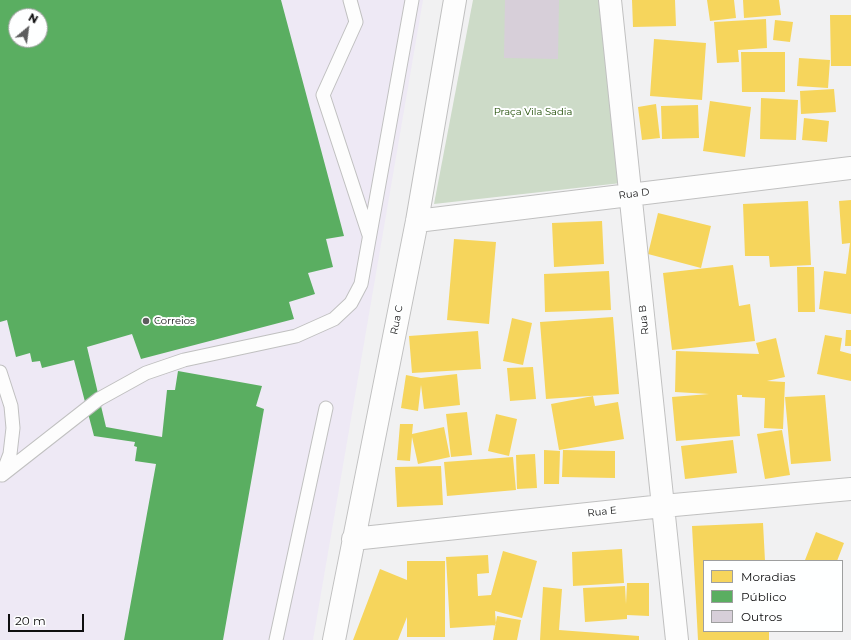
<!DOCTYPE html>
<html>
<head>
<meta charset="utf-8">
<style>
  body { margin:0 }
  #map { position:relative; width:851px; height:640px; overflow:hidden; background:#f1f1f2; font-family:Montserrat,sans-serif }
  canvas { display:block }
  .legend { position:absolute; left:703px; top:560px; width:140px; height:72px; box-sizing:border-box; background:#feffff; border:1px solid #9e9f9f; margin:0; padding:5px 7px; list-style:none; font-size:12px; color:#0e0e0f }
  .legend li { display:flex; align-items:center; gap:8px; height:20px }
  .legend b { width:20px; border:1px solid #9e9f9f }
  .north { position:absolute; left:8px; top:8px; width:40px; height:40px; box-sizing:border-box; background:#feffff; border:1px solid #9e9f9f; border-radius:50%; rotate:29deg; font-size:11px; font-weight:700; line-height:16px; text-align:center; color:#0e0e0f }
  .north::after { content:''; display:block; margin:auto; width:14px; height:18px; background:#5d5d5e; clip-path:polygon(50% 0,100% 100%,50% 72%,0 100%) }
  .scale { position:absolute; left:8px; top:614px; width:76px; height:18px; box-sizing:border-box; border:2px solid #0e0e0f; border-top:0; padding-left:5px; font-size:12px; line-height:14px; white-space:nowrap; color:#0e0e0f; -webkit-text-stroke:3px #feffff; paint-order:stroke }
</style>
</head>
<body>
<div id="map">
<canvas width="851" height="640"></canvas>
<ul class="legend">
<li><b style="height:11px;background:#f6d55c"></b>Moradias</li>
<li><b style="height:11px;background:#5aae61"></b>Público</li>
<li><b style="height:11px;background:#d7cfd9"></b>Outros</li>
</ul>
<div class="north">N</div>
<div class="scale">20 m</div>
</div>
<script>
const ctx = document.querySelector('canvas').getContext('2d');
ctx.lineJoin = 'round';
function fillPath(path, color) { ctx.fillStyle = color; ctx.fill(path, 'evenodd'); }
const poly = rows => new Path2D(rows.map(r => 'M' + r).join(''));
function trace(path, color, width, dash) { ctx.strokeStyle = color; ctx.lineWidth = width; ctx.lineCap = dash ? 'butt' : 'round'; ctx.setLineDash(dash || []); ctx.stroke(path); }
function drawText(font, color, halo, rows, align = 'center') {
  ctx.font = font + ' Montserrat,sans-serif'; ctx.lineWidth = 4; ctx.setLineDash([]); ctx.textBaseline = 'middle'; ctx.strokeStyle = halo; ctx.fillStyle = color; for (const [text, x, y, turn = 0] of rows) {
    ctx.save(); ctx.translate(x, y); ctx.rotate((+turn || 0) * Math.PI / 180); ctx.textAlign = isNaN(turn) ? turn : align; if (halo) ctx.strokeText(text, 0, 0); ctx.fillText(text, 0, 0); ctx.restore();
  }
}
fillPath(poly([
  [0,0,423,0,313,640,0,640],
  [16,16,40,16,40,40,16,40]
]), '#eee9f5');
fillPath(poly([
  [473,0,602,0,621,183,434,204]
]), '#cddbc8');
fillPath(poly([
  [632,0,675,0,676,26,633,27],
  [707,0,734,0,736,18,710,21],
  [743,0,779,0,781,15,744,18],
  [830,15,851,15,851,66,831,66],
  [766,19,767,48,738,50,739,62,717,63,714,22],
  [775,20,793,22,790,42,773,40],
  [654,39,706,43,702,100,650,96],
  [741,52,785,52,785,92,742,92],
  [799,58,830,60,828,88,797,86],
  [834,89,836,112,801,114,800,91],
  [761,98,798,100,796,140,760,139],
  [710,101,751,107,745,157,703,151],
  [656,104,660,138,642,140,638,107],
  [698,105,699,138,662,139,661,106],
  [804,118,829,121,827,142,802,140],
  [851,200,851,314,819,309,824,271,846,274,850,243,842,244,839,201],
  [808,201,811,265,770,267,769,256,745,256,743,204],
  [658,213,711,226,701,268,648,254],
  [602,221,604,264,554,267,552,223],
  [454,239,496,242,489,324,447,320],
  [733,265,739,306,750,304,755,341,672,350,663,273],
  [797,267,814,267,815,312,798,312],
  [609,271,611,310,545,312,544,274],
  [613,317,619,394,546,399,540,322],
  [512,318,532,323,523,365,503,361],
  [846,330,851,330,851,346,845,346],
  [478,331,481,369,412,373,409,336],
  [825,335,842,338,840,351,851,354,851,381,817,374],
  [776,338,785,377,767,381,785,382,783,429,764,428,765,398,742,397,742,395,737,395,740,436,676,441,672,397,709,394,675,392,676,351,759,354,756,343],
  [533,367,536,399,510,401,507,368],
  [457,374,460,405,424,409,421,385,418,411,401,408,406,375,421,378],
  [825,395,831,461,791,464,785,397],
  [593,396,595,406,618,402,624,439,559,450,551,404],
  [467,412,472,455,451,457,446,414],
  [496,414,517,419,509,456,488,451],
  [400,424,413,424,412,434,444,427,450,457,418,464,412,437,410,461,397,460],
  [782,430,790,475,765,479,757,434],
  [733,440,737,473,685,479,681,446],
  [544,450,560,451,559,484,544,484],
  [563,450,615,451,615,478,562,477],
  [535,454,537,488,517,489,516,455],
  [513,457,516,490,447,496,444,462],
  [441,466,443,505,397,507,395,467],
  [763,523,765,561,704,561,704,631,769,631,769,640,698,640,692,526],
  [816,532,844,543,837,561,805,560],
  [622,549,624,583,573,586,572,552],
  [503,551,537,561,522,618,495,611,496,625,450,628,446,557,488,555,489,573,477,574,478,596,491,595],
  [407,561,445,561,445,637,407,637,407,617,398,640,353,640,380,569,407,580],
  [627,583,649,583,649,616,627,615,627,619,585,622,583,588,625,586,626,604],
  [543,587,562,589,559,630,639,636,639,640,540,640],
  [497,616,521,620,517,640,493,640]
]), '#f6d55c');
fillPath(poly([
  [0,0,281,0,344,236,326,239,333,267,308,273,315,294,289,302,294,319,141,359,132,334,87,347,106,427,162,437,167,390,175,390,178,371,262,386,256,406,264,409,223,640,124,640,156,464,135,461,137,447,134,446,135,442,94,436,74,360,42,368,40,361,32,362,30,353,16,357,7,320,0,322],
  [16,16,40,16,40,40,16,40]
]), '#5aae61');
fillPath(poly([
  [505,0,559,0,558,59,504,58]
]), '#d7cfd9');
const lane = poly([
  [350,0,356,22,323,95,369,235],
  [0,372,11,406,13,428,10,454,2,475],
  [2,475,99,399,146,373,184,360,296,336,334,319,351,303,361,284,412,0],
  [276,640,326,408]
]);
const street = poly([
  [610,0,677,640],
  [417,221,851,168],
  [353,539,663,506,851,489],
  [334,640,417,221,455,0]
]);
trace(lane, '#c0c0c0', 15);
trace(street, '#c0c0c0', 24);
trace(lane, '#fdfdfd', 13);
trace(street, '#fdfdfd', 22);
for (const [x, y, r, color] of [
  [146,321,4,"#5d5d5e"]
]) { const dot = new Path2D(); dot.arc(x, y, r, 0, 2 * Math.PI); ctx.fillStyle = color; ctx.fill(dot); trace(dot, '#feffff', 1.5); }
drawText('10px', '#1c4900', '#feffff', [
  ["Praça Vila Sadia",533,112]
]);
drawText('10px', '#0e0e0f', '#feffff', [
  ["Rua D",634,194,-7],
  ["Rua C",397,320,-79],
  ["Rua B",644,320,-96],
  ["Rua E",602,512,-6]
]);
drawText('10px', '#0e0e0f', '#feffff', [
  ["Correios",154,321]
], 'left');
</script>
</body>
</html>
